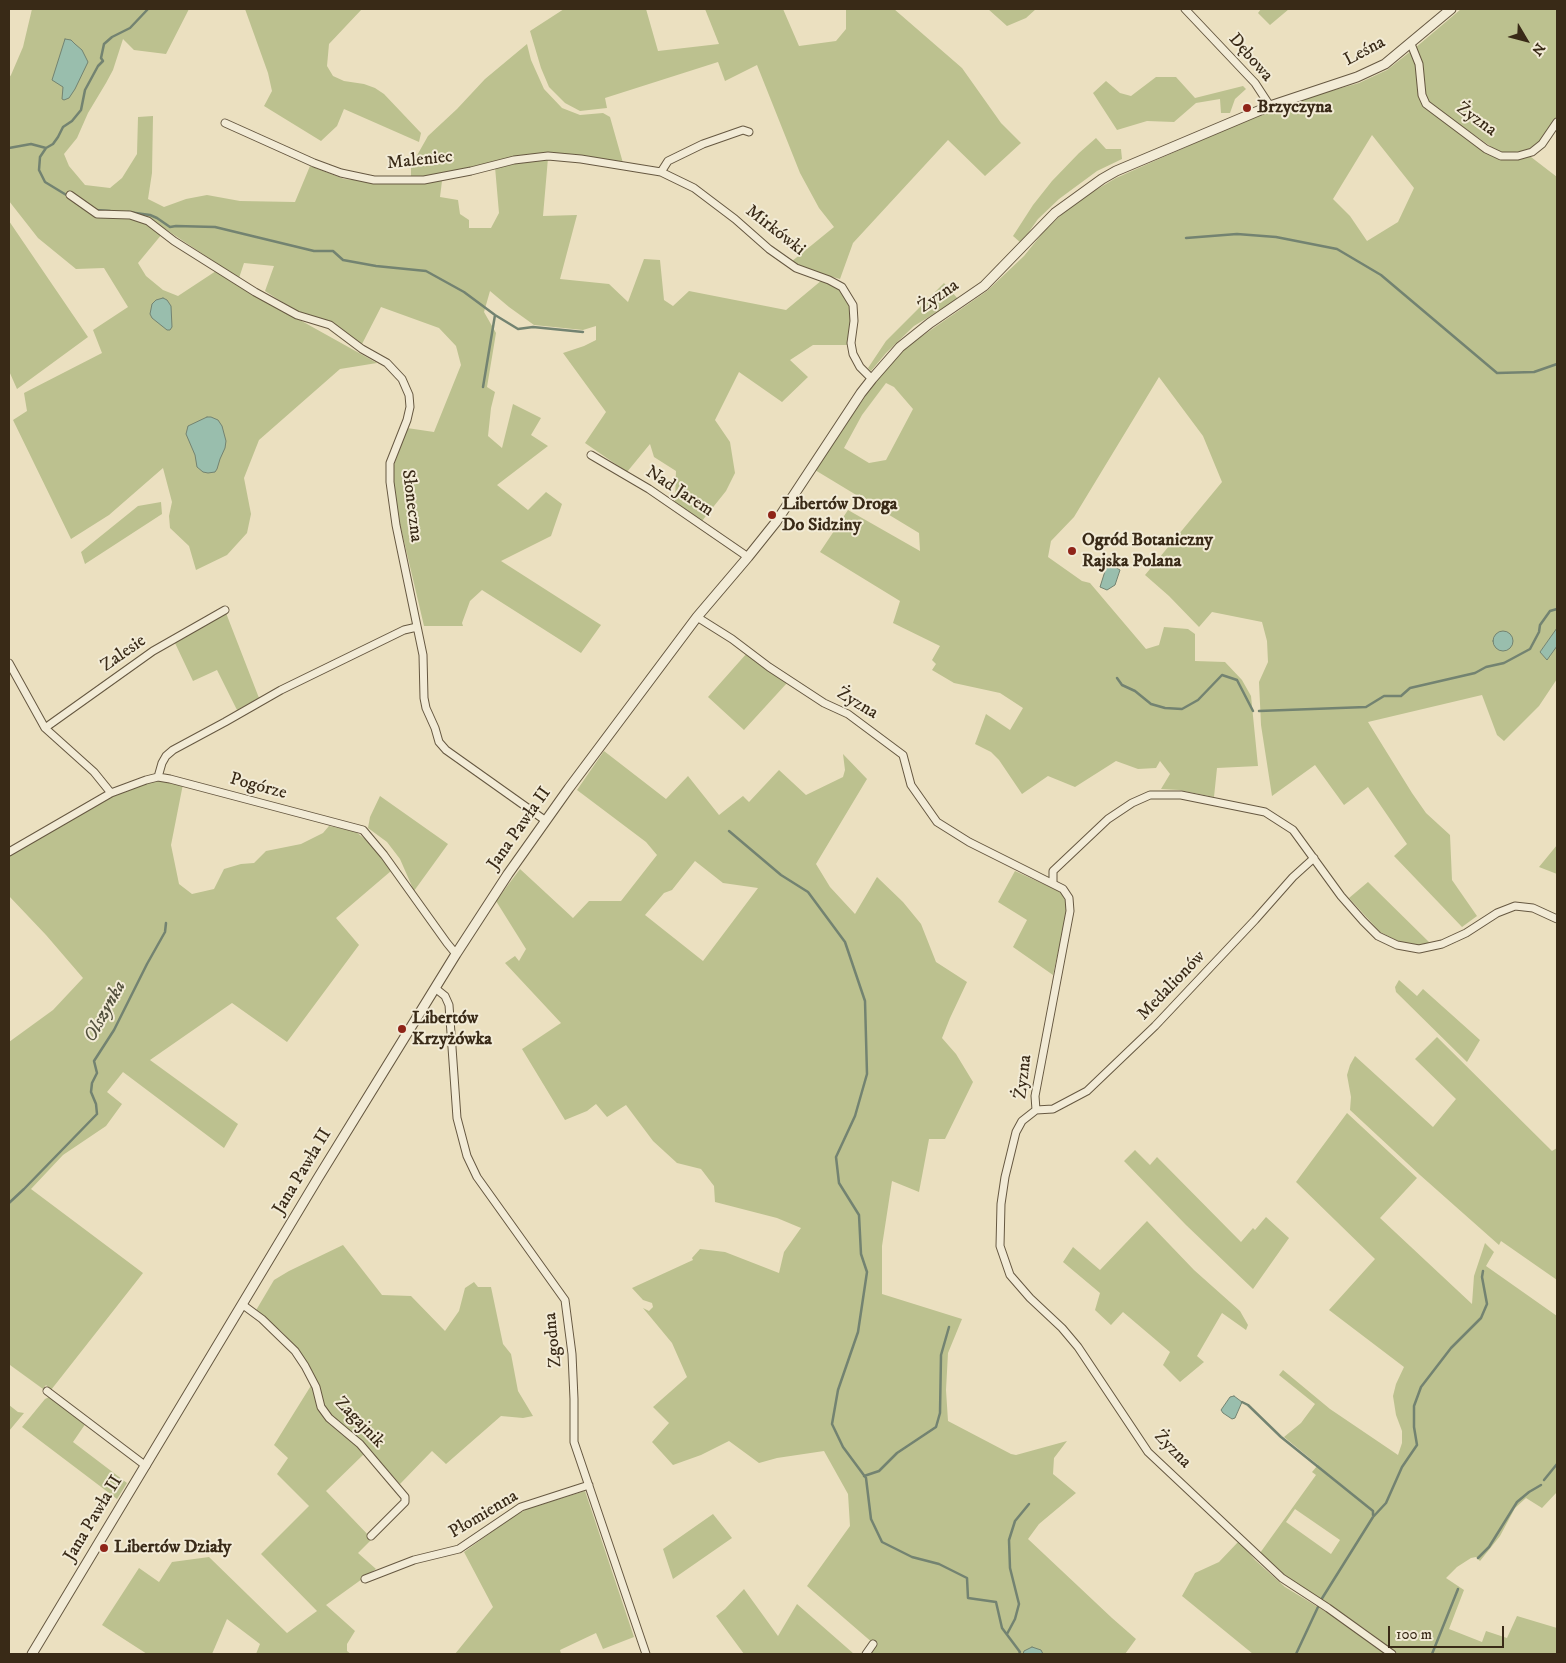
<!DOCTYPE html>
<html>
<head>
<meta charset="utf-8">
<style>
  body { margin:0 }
  #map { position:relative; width:1566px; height:1663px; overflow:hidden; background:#ebe0c0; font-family:"IM FELL DW Pica",serif }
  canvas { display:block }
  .frame { position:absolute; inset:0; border:10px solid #392a17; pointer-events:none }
  .north { position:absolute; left:1501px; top:15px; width:50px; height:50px; -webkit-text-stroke:4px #f2ebd6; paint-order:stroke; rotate:127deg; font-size:14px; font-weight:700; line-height:20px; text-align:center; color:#392a17 }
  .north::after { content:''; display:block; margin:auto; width:18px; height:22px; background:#392a17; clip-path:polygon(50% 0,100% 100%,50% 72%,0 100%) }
  .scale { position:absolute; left:1388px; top:1626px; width:116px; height:22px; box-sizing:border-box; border:2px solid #392a17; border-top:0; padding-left:6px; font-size:15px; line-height:18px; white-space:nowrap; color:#392a17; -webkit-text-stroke:4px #f2ebd6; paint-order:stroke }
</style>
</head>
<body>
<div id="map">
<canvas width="1566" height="1663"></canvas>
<div class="frame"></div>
<div class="north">N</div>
<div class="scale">100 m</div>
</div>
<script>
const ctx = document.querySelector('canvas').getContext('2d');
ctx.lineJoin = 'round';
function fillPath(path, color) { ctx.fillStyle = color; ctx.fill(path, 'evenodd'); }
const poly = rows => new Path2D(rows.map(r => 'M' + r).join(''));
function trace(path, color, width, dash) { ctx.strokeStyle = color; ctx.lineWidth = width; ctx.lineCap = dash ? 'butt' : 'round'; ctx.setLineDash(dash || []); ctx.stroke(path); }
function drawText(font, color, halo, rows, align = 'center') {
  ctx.font = font + ' "IM FELL DW Pica",serif'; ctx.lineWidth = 4; ctx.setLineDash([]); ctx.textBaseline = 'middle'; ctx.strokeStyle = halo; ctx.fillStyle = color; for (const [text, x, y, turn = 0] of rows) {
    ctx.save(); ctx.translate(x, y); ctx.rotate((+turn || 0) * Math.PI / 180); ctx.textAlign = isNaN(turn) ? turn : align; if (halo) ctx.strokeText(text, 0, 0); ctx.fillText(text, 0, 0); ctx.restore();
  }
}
fillPath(poly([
  [32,9,189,9,166,54,134,50,123,39,113,70,106,83,88,113,77,138,64,154,69,166,85,185,110,188,122,178,137,154,138,117,153,116,152,173,148,199,164,207,186,199,207,195,240,201,295,202,310,166,344,179,384,183,442,181,440,197,458,200,460,214,469,220,469,228,491,228,499,213,495,167,548,158,543,216,577,215,560,279,609,284,628,302,644,259,660,260,664,300,673,306,689,291,786,310,822,280,840,290,850,304,851,320,848,345,813,345,790,360,808,377,782,402,739,372,715,420,730,442,735,473,726,491,702,521,675,502,676,471,654,457,650,444,627,472,585,443,606,412,563,353,584,346,596,340,596,326,583,330,534,325,509,307,490,291,484,312,496,333,487,387,495,392,491,408,488,436,502,448,513,404,541,418,531,435,548,446,497,485,528,510,546,492,562,504,551,536,501,561,601,625,581,653,482,590,470,601,462,623,463,626,424,626,392,490,394,465,407,428,434,432,461,365,456,346,439,328,381,307,362,344,330,323,299,313,265,291,274,266,244,263,239,278,147,217,133,212,97,213,69,194,69,195,95,216,129,217,146,222,162,234,138,263,146,276,163,290,178,296,216,271,255,295,377,363,340,369,259,440,244,478,251,514,247,533,227,555,196,570,189,546,170,528,169,516,172,502,163,468,109,515,71,539,13,420,27,411,24,393,102,353,93,330,128,307,104,268,76,269,38,238,9,201,9,78,11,75,23,47],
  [245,9,362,9,329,44,327,66,333,76,344,81,364,84,375,88,384,94,421,133,419,142,344,109,337,126,321,141,264,106,272,91,268,73],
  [564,9,646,9,658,51,719,44,705,9,783,9,799,46,836,41,846,29,846,9,894,9,962,68,1001,123,1021,143,985,176,948,140,853,243,840,279,808,270,791,262,834,227,819,208,800,173,757,65,725,81,718,62,605,98,607,108,580,111,565,103,549,87,541,68,530,31],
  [988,9,1036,9,1026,18,1007,26],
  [1261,9,1289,9,1270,25,1258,13],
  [1461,9,1557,9,1557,117,1541,143,1529,151,1500,153,1429,103,1425,93,1415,48],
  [527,44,531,60,544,89,562,108,580,115,603,113,610,117,623,163,578,156,488,165,430,177,411,177,411,166,428,136,457,109,485,79],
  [1411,51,1417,64,1422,103,1486,152,1517,157,1531,157,1557,177,1557,629,1540,652,1547,659,1557,646,1557,679,1539,706,1504,741,1497,735,1482,695,1368,722,1412,793,1426,813,1450,835,1452,880,1477,916,1462,927,1394,856,1407,844,1368,787,1344,805,1315,765,1272,796,1261,725,1259,682,1268,662,1267,641,1262,622,1212,612,1199,627,1169,596,1145,575,1222,482,1203,436,1159,377,1074,517,1051,541,1048,557,1082,581,1090,583,1146,649,1159,645,1164,627,1188,629,1195,634,1195,661,1225,662,1242,680,1251,696,1258,766,1217,768,1214,797,1179,790,1161,789,1170,774,1160,761,1156,768,1138,769,1116,761,1075,787,1048,776,1022,794,999,760,991,752,975,744,986,714,1010,730,1023,708,1000,693,954,683,932,670,936,664,932,660,940,646,893,623,900,601,820,552,848,510,920,551,919,533,815,470,879,376,902,350,987,291,1024,256,1045,230,1074,203,1116,178,1281,105,1359,83,1387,70],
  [1372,135,1414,188,1398,222,1367,241,1350,216,1333,199],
  [886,383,894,387,913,409,886,460,869,463,844,448,862,415],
  [1156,77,1176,77,1195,98,1243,86,1246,89,1235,99,1230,113,1221,113,1220,99,1196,103,1174,122,1147,121,1117,130,1093,93,1106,81,1120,93,1131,96],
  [1096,138,1106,149,1121,149,1122,159,1097,171,1059,199,1038,219,1021,243,1013,236,1033,205,1052,181,1079,153],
  [9,221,88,337,17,389,9,371],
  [944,283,958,299,914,326,886,353,871,371,868,368,886,341],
  [161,502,162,514,85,564,81,552,138,506],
  [226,613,259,698,237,710,217,670,193,681,175,643],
  [747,653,787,683,744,730,708,697],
  [604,751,666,799,688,776,719,815,743,796,749,802,779,770,806,795,843,777,845,770,843,754,867,779,816,864,830,887,855,914,877,877,903,902,921,924,936,962,967,982,950,1018,942,1038,956,1054,973,1082,945,1139,929,1139,919,1192,892,1181,882,1246,882,1294,962,1319,948,1353,946,1390,948,1421,1011,1454,1016,1455,1067,1441,1054,1458,1053,1474,1076,1493,1039,1524,1028,1539,1112,1618,1136,1639,1125,1654,869,1654,874,1644,807,1586,850,1526,848,1494,824,1451,777,1458,759,1463,729,1441,701,1455,673,1465,652,1442,669,1423,653,1407,687,1377,672,1343,643,1308,649,1311,653,1307,652,1303,643,1300,632,1288,693,1260,692,1258,700,1249,725,1252,779,1273,784,1252,801,1228,777,1218,715,1202,714,1186,701,1169,677,1163,653,1141,626,1105,607,1117,596,1104,587,1111,565,1120,522,1049,561,1023,505,963,515,956,519,961,526,949,496,901,520,869,573,918,589,901,621,901,657,855,646,842,577,790],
  [695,861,723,883,758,888,703,961,645,915,664,893,672,890],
  [155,781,165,781,183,784,171,845,179,884,192,894,214,889,224,869,241,864,254,863,266,851,301,844,323,833,329,826,355,831,376,848,391,871,336,918,359,945,287,1042,232,1003,150,1060,238,1124,224,1148,123,1072,107,1092,122,1104,106,1126,63,1155,31,1189,143,1273,51,1390,46,1385,43,1389,10,1365,9,1366,9,1042,53,1010,83,978,46,935,9,896,9,856,105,799,134,786],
  [380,796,448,844,414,891,400,859,387,842,368,828,370,817],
  [1557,845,1557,874,1539,867],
  [1015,871,1061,892,1065,900,1067,911,1053,975,1013,947,1027,920,998,902],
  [1368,882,1430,943,1416,946,1404,944,1380,932,1349,898],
  [1399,980,1417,996,1423,989,1480,1040,1467,1062,1396,992,1395,987],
  [1437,1037,1552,1151,1557,1148,1557,1280,1501,1241,1499,1245,1420,1175,1350,1110,1351,1097,1347,1075,1350,1065,1355,1056,1433,1127,1456,1099,1415,1059],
  [1347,1113,1417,1178,1380,1218,1472,1304,1474,1276,1485,1243,1494,1252,1486,1266,1557,1316,1557,1492,1542,1508,1526,1498,1515,1508,1500,1536,1480,1561,1476,1557,1471,1558,1457,1567,1446,1578,1464,1590,1449,1629,1482,1642,1486,1631,1507,1638,1517,1616,1557,1628,1557,1654,1398,1654,1365,1629,1287,1577,1260,1553,1316,1475,1312,1472,1318,1465,1284,1437,1301,1423,1315,1404,1279,1375,1283,1370,1330,1409,1398,1455,1402,1443,1402,1431,1396,1415,1393,1396,1396,1384,1404,1367,1329,1310,1375,1259,1296,1182],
  [1295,1509,1340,1540,1331,1554,1286,1522],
  [1135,1150,1150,1165,1157,1157,1241,1242,1253,1228,1255,1230,1266,1217,1289,1238,1253,1289,1186,1225,1124,1161],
  [1147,1221,1194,1270,1240,1311,1248,1325,1246,1330,1222,1313,1197,1356,1204,1362,1180,1382,1163,1365,1170,1352,1123,1312,1111,1325,1095,1310,1100,1293,1063,1262,1073,1247,1100,1270],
  [343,1245,382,1295,411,1296,445,1331,459,1311,465,1288,474,1282,478,1287,491,1287,503,1344,511,1354,518,1391,533,1416,523,1418,501,1416,446,1464,432,1451,400,1484,362,1441,331,1416,323,1406,319,1386,309,1365,298,1349,281,1331,255,1312,274,1280,289,1271],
  [312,1384,319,1408,357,1445,364,1454,326,1491,372,1539,358,1553,376,1569,326,1605,355,1631,347,1644,347,1651,351,1654,256,1654,260,1644,227,1619,212,1654,147,1654,102,1625,139,1568,159,1582,172,1562,209,1557,287,1633,317,1611,261,1554,309,1506,277,1474,288,1458,274,1445],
  [51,1396,86,1423,73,1442,127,1483,117,1499,22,1427,45,1399],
  [9,1405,18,1412,24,1413,9,1431],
  [585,1491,634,1637,603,1649,596,1633,560,1650,561,1654,455,1654,493,1607,464,1552,515,1515,530,1508],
  [713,1514,732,1538,673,1579,663,1549],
  [1239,1541,1255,1560,1285,1587,1341,1621,1388,1654,1253,1654,1182,1596,1195,1573,1219,1562],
  [744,1589,778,1636,797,1604,854,1654,744,1654,716,1616,725,1609]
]), '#bcc18f');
const water = poly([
  [65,39,71,40,75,44,82,50,88,62,75,89,69,98,64,100,62,99,63,87,52,80,65,39],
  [163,298,167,300,171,306,172,327,170,330,167,330,152,318,150,314,152,304,156,300,163,298],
  [207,417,211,417,218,420,222,426,226,441,225,448,220,459,217,469,215,472,208,473,203,472,197,467,195,455,186,434,188,426,207,417],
  [1112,565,1120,570,1115,585,1107,590,1100,587,1106,568,1112,565],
  [1557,628,1557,646,1547,660,1540,652,1557,628],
  '1493 641a10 10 0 1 1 20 0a10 10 0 1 1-20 0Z',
  [1234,1396,1242,1402,1235,1418,1232,1419,1223,1413,1221,1410,1230,1397,1234,1396],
  [1032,1647,1041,1650,1043,1654,1023,1654,1024,1651,1032,1647]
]);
fillPath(water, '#99bead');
trace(water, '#738371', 1);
trace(poly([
  [9,148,31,144,46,148],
  [68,196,45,182,39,170,40,157,46,148,53,144,58,137,63,127,72,121,81,110,85,90,98,66,103,61,101,58,104,44,112,37,130,28,148,9],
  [95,210,110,211],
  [128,212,150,215,157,218,170,227,176,226,215,227,314,251,333,251,343,260,376,266,426,271,464,292,495,315,518,329,533,327,583,332],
  [1186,238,1237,234,1276,237,1337,249,1381,275,1497,373,1534,372,1557,364],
  [483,387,495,315],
  [1117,678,1122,685,1135,691,1151,704,1165,708,1182,709,1198,700,1222,675,1237,680,1253,711],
  [1259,711,1366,707,1384,696,1401,696,1410,688,1475,673,1486,667,1504,663,1530,649,1539,632,1540,625,1550,611,1557,609],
  [729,831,781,875,808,892,845,942,865,1001,867,1074,855,1116,836,1157,839,1183,859,1215,861,1254,867,1272,858,1332,838,1390,832,1424,843,1447,866,1478,871,1519,882,1542,912,1557,939,1564,967,1578,968,1598,996,1602,1002,1628,1020,1652,1019,1654],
  [9,1203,24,1189,97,1114,96,1104,91,1092,92,1083,97,1073,94,1061,114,1030,147,964,165,932,166,923],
  [1242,1402,1248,1405,1281,1437,1373,1511,1373,1515],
  [864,1476,879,1471,897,1453,936,1427,940,1413,941,1355,949,1327],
  [1544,1480,1557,1464],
  [1478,1558,1489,1547,1517,1502,1529,1492,1541,1485],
  [1321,1600,1373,1517,1386,1503,1402,1467,1417,1445,1414,1427,1414,1406,1421,1387,1451,1348,1481,1318,1487,1304,1482,1277,1483,1271],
  [1007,1634,1015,1619,1019,1604,1010,1568,1009,1540,1015,1521,1029,1504],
  [1296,1654,1318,1607],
  [1432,1654,1458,1589]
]), '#738371', 2.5);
const minor = poly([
  [1185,9,1255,83,1270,106],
  [1411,44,1419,64,1422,95,1426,104,1486,149,1501,156,1518,156,1532,152,1542,144,1557,122],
  [225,123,314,163,341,173,374,180,424,180,471,171,514,160,548,156,581,159,661,172,694,188,735,219,769,249,796,268,829,280,842,287,853,305,854,321,851,343,853,354,860,367,872,379],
  [661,172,668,161,703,144,743,130,749,132],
  [70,195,97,214,130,215,148,221,174,241,255,292,297,315,330,325,362,349,387,363,402,379,409,395,410,407,407,420,390,463,390,482,396,525,423,655,424,698,426,708,435,728,439,742,446,750,546,821],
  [591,455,649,489,748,557],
  [697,617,732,639,769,667,824,703,848,714,903,755,911,785,937,822,969,842,1063,889,1069,898,1070,911,1035,1096,1036,1110,1022,1121,1016,1132,1005,1177,1001,1204,1000,1246,1010,1275,1030,1298,1062,1328,1078,1347,1148,1452,1282,1578,1328,1608,1392,1654],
  [9,663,45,728,94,772,111,793],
  [45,728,153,651,225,610],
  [158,777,162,763,166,756,173,750,225,722,281,690,404,630,417,627],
  [9,852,111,793,146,780,158,777,170,779,363,830,384,855,447,943,456,954],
  [1053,883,1053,871,1108,819,1132,803,1150,795,1181,795,1265,812,1293,830,1341,896,1363,921,1378,936,1397,945,1419,949,1442,944,1466,933,1497,913,1515,906,1533,908,1557,919],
  [435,988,445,996,449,1005,457,1118,467,1156,477,1177,565,1300,572,1354,574,1399,574,1442,646,1654],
  [1036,1110,1053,1109,1087,1091,1155,1026,1255,920,1293,877,1314,858],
  [243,1305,262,1319,295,1351,305,1366,316,1387,321,1407,329,1418,360,1444,405,1497,405,1502,371,1536],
  [47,1391,146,1466],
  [365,1579,414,1560,459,1549,521,1507,589,1485],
  [866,1654,873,1644]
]);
const tertiary = poly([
  [32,1654,318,1178,456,954,508,874,569,788,697,617,748,557,776,522,861,393,872,379,900,347,930,323,984,286,1055,213,1102,179,1116,171,1270,106,1357,77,1385,64,1451,9]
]);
trace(minor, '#665841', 9);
trace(tertiary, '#665841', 11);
trace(minor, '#f2ebd6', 7);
trace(tertiary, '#f2ebd6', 9);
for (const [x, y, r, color] of [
  [1247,108,5,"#8f2418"],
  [772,515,5,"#8f2418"],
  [1072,551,5,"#8f2418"],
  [402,1029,5,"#8f2418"],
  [104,1548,5,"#8f2418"]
]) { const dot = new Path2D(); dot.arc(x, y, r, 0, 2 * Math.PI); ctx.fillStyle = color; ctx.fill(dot); trace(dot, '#f2ebd6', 2); }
drawText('18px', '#392a17', '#f2ebd6', [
  ["Leśna",1365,52,-28],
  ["Dębowa",1250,58,49],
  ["Żyzna",1476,120,36],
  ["Maleniec",420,161,-6],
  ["Mirkówki",775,231,38],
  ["Żyzna",939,297,-35],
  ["Nad Jarem",679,492,33],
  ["Słoneczna",411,506,83],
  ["Zalesie",124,654,-35],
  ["Żyzna",857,704,31],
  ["Pogórze",258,787,15],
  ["Jana Pawła II",520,829,-55],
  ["Medalionów",1172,986,-46],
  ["Żyzna",1024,1077,-83],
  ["Jana Pawła II",303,1172,-59],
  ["Zgodna",554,1340,-96],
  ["Zagajnik",359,1423,46],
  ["Żyzna",1172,1450,46],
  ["Płomienna",484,1515,-31],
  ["Jana Pawła II",94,1519,-59]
]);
drawText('bold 18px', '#392a17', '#f2ebd6', [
  ["Brzyczyna",1257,108],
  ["Libertów Droga",782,505],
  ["Do Sidziny",782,526],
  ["Ogród Botaniczny",1082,541],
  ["Rajska Polana",1082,562],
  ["Libertów",412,1019],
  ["Krzyżówka",412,1040],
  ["Libertów Działy",114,1548]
], 'left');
drawText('italic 19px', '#514f3c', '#f2ebd6', [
  ["Olszynka",106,1012,-61]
]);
</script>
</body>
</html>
